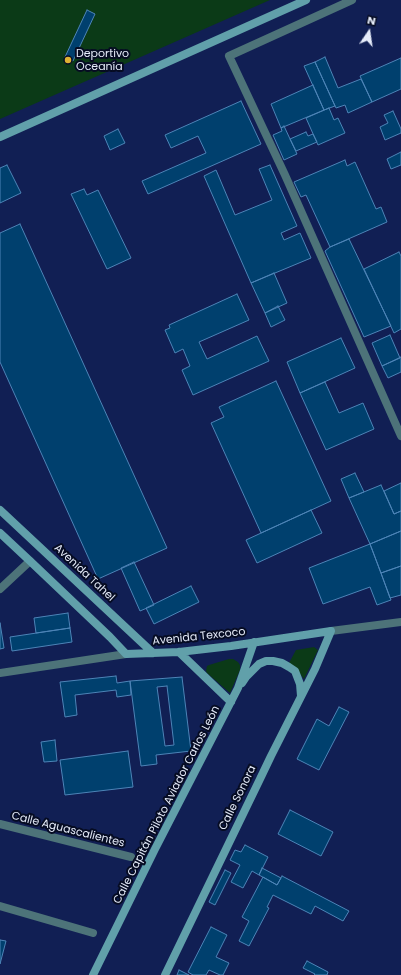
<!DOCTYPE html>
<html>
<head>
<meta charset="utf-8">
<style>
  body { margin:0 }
  #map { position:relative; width:401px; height:975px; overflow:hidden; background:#111f54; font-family:Poppins,sans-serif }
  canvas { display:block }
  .north { position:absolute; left:349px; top:12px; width:40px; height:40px; -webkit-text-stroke:3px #060c23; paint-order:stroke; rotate:13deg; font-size:11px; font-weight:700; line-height:16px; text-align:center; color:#e5ebf9 }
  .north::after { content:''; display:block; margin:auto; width:14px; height:18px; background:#e5ebf9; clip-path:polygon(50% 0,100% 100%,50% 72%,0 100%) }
</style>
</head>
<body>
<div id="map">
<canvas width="401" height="975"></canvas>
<div class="north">N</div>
</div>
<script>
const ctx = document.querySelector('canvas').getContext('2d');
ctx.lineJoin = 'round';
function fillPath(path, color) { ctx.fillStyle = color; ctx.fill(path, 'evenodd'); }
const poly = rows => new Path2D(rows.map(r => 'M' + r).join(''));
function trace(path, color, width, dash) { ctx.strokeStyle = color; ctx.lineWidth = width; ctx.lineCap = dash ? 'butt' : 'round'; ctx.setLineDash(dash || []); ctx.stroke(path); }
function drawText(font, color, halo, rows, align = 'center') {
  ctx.font = font + ' Poppins,sans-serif'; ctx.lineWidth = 4; ctx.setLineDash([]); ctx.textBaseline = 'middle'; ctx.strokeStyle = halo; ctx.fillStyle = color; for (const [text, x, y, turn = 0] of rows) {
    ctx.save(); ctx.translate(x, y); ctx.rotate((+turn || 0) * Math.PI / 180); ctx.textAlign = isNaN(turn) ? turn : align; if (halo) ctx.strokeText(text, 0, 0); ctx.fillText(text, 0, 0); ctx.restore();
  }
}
fillPath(poly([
  [0,0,270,0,0,119],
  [314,647,318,650,304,679,298,671,289,663,296,650],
  [229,659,233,659,238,662,240,665,240,670,230,693,207,673,206,671,207,666,209,665]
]), '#0b3a17');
const building = poly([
  [87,10,95,14,73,61,65,57,87,10],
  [325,57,338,88,361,79,372,102,348,113,345,105,336,108,315,62,325,57],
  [401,58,401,89,372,102,360,76,401,58],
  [315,62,335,106,324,110,304,66,315,62],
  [313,85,324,110,281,128,271,104,313,85],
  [241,101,261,144,148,194,142,181,206,153,198,136,171,148,165,135,241,101],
  [329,108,334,120,338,118,345,133,318,145,306,118,329,108],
  [393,111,401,129,401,133,385,140,380,127,388,123,384,115,393,111],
  [284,126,297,154,284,160,273,135,282,131,281,128,284,126],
  [118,129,125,143,110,150,104,136,118,129],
  [306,132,308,136,313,134,317,142,296,151,290,139,306,132],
  [401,152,401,165,391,169,387,159,401,152],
  [345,160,347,166,355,162,376,209,381,207,387,222,330,247,306,195,301,197,294,182,345,160],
  [7,165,21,193,0,203,0,168,7,165],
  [270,165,297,226,281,233,284,240,300,233,311,258,251,283,204,176,216,170,235,215,272,200,259,169,270,165],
  [84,189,87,195,98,190,131,258,107,269,71,194,84,189],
  [20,224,167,548,98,579,0,362,0,233,20,224],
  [349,239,391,326,364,337,325,251,330,247,349,239],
  [399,252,401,256,401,329,394,333,364,269,399,252],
  [274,273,287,303,265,313,251,283,274,273],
  [237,294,249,320,199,342,207,359,257,336,269,361,193,395,182,370,190,366,183,349,175,353,165,330,170,328,169,325,237,294],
  [278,306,285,320,271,327,265,313,278,306],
  [390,335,400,358,382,366,372,343,390,335],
  [341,338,355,368,300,393,287,362,341,338],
  [401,357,401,372,388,378,382,366,401,357],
  [276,381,331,501,261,533,211,423,224,417,219,407,276,381],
  [325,382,339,413,363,403,374,429,326,450,300,393,325,382],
  [355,473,364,492,349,498,341,479,355,473],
  [401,483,401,511,394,514,384,491,401,483],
  [381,485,394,514,401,511,401,531,370,544,349,498,381,485],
  [311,510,322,533,257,563,246,540,311,510],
  [401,531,401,566,381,573,370,544,401,531],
  [370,544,391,600,377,605,370,587,323,604,309,568,370,544],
  [134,562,154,605,140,611,121,568,134,562],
  [401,566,401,595,390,598,381,573,401,566],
  [191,586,199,602,154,624,146,608,191,586],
  [68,613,70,628,36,633,34,618,68,613],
  [0,623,4,648,0,649,0,623],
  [70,628,72,642,12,651,10,637,70,628],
  [116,676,117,683,130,681,131,695,117,697,116,690,75,695,77,715,65,717,60,682,116,676],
  [182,677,191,751,156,755,157,764,141,766,130,681,182,677],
  [167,686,174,745,165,746,157,687,167,686],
  [339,707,349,712,319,770,297,759,317,719,329,726,339,707],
  [55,740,57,761,44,762,41,742,55,740],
  [128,751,133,787,65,795,60,760,128,751],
  [290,810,333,832,321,856,278,834,290,810],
  [245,845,268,857,259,875,252,871,243,888,231,882,240,865,230,860,235,850,241,852,245,845],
  [262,868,281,878,277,885,259,875,262,868],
  [225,870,231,873,215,905,209,902,225,870],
  [282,876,349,911,343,921,315,906,311,914,273,895,267,907,269,908,249,946,239,941,249,921,242,917,263,877,277,885,282,876],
  [211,927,227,935,216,957,229,963,223,975,220,975,209,970,206,975,193,975,188,972,211,927],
  [0,940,6,941,0,964,0,940],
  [307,961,328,972,327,975,314,975,315,974,303,968,307,961],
  [179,970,189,975,177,975,179,970]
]);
fillPath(building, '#00406e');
trace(building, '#4d84b7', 1);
trace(poly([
  [352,0,229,56,285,175,401,436],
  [0,589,30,561],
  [331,631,401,622],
  [0,673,126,654],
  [0,824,131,857],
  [0,906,93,933]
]), '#4d7379', 8);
trace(poly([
  [0,137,306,0],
  [0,510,153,653],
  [0,533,30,561,110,637,126,654,179,652,231,646,331,631,315,669,271,756,260,779,165,975],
  [179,652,231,702],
  [242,683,246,677,259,664,266,661,273,661,282,663,289,667,295,671,300,684,301,696],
  [93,975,155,849,238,688,254,642]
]), '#61a0aa', 8);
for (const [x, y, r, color] of [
  [68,60,4,"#deb133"]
]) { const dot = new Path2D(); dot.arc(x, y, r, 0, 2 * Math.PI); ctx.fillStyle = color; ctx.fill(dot); trace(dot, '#060c23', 1.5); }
drawText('11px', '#e5ebf9', '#060c23', [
  ["Deportivo",76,54],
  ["Oceanía",76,67]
], 'left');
drawText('11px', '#e5ebf9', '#060c23', [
  ["Avenida Tahel",84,573,43],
  ["Avenida Texcoco",199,637,-6],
  ["Calle Sonora",238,798,-64],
  ["Calle Capitán Piloto Aviador Carlos León",167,805,-63],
  ["Calle Aguascalientes",68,830,14]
]);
</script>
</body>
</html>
